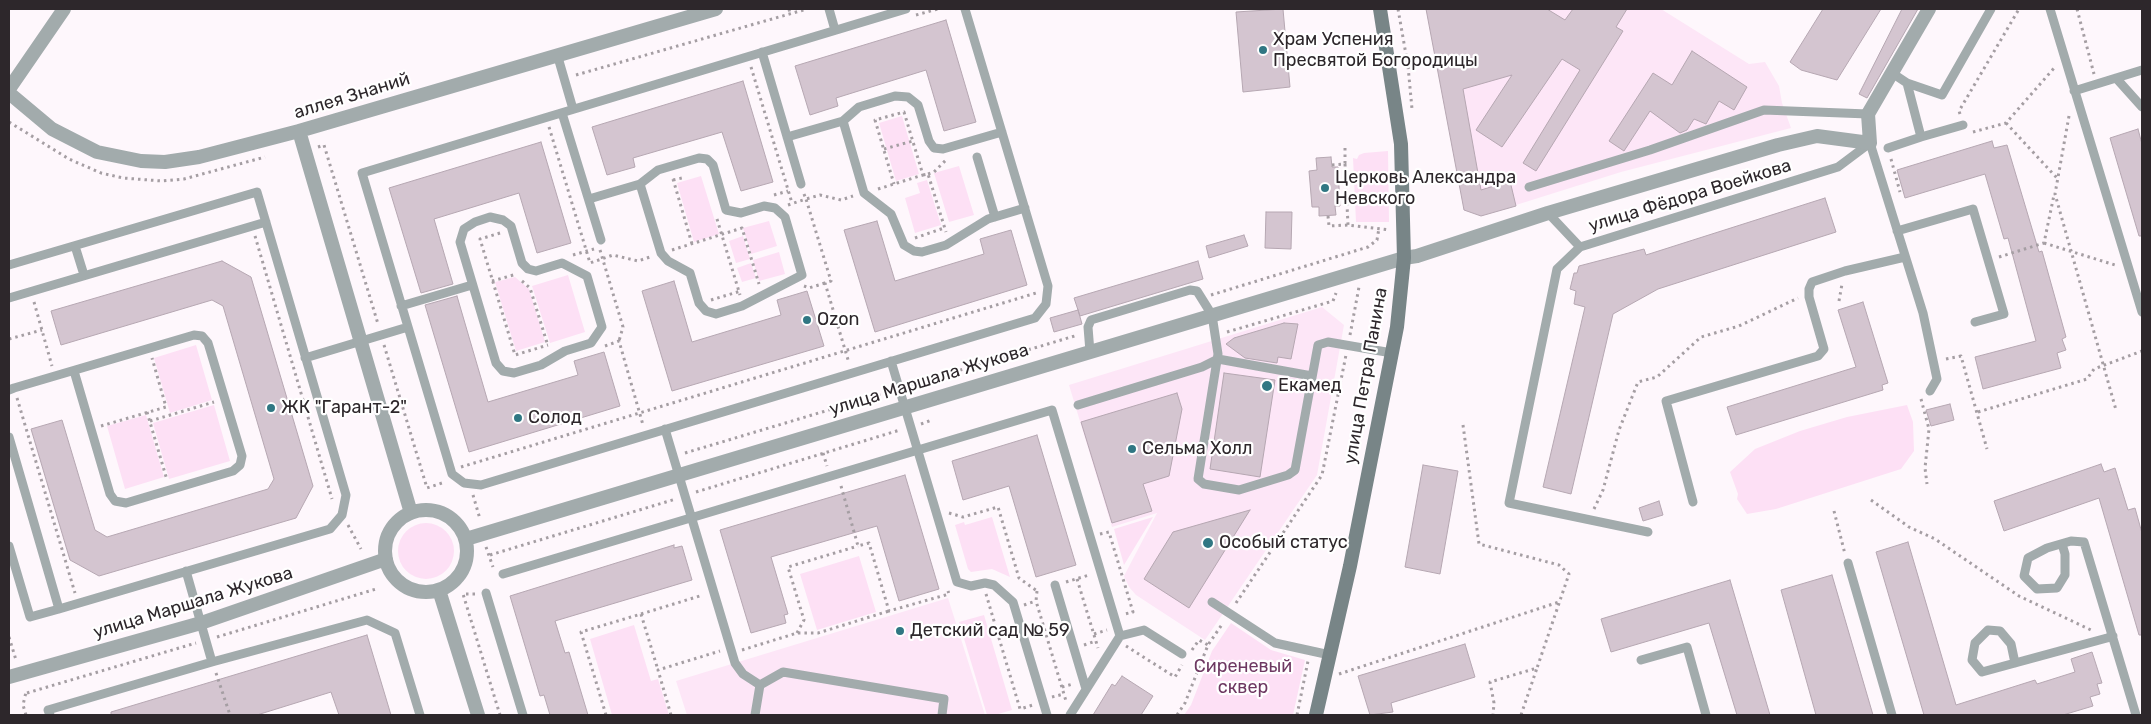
<!DOCTYPE html>
<html>
<head>
<meta charset="utf-8">
<style>
  body { margin:0 }
  #map { position:relative; width:2151px; height:724px; overflow:hidden; background:#fef7fc; font-family:Rubik,sans-serif }
  canvas { display:block }
  .frame { position:absolute; inset:0; border:10px solid #2d272b; pointer-events:none }
</style>
</head>
<body>
<div id="map">
<canvas width="2151" height="724"></canvas>
<div class="frame"></div>
</div>
<script>
const ctx = document.querySelector('canvas').getContext('2d');
ctx.lineJoin = 'round';
function fillPath(path, color) { ctx.fillStyle = color; ctx.fill(path, 'evenodd'); }
const poly = rows => new Path2D(rows.map(r => 'M' + r).join(''));
function trace(path, color, width, dash) { ctx.strokeStyle = color; ctx.lineWidth = width; ctx.lineCap = dash ? 'butt' : 'round'; ctx.setLineDash(dash || []); ctx.stroke(path); }
function drawText(font, color, halo, rows, align = 'center') {
  ctx.font = font + ' Rubik,sans-serif'; ctx.lineWidth = 4.5; ctx.setLineDash([]); ctx.textBaseline = 'middle'; ctx.strokeStyle = halo; ctx.fillStyle = color; for (const [text, x, y, turn = 0] of rows) {
    ctx.save(); ctx.translate(x, y); ctx.rotate((+turn || 0) * Math.PI / 180); ctx.textAlign = isNaN(turn) ? turn : align; if (halo) ctx.strokeText(text, 0, 0); ctx.fillText(text, 0, 0); ctx.restore();
  }
}
fillPath(poly([
  [1426,9,1661,9,1749,64,1765,62,1779,86,1782,103,1791,128,1621,172,1481,216,1464,210],
  [1322,307,1344,325,1317,475,1205,640,1136,595,1129,587,1124,576,1157,513,1112,527,1069,385],
  [948,598,985,715,687,715,676,681]
]), '#fde6f7');
fillPath(poly([
  [902,116,919,174,896,181,879,123],
  [1388,151,1389,222,1356,222,1353,158,1357,159,1359,155,1364,153],
  [959,166,974,215,949,222,934,173],
  [701,176,719,234,694,242,677,183],
  [927,180,941,225,915,233,905,198,920,193,917,183],
  [769,221,777,246,751,254,743,228],
  [743,236,750,259,736,263,729,241],
  [779,252,785,274,759,281,753,260],
  [751,263,756,278,742,282,737,268],
  [568,275,585,332,550,343,532,286],
  [515,277,529,289,545,342,516,351,495,282],
  [196,345,212,400,170,413,154,358],
  [214,405,230,461,169,479,153,423],
  [1907,405,1913,422,1914,451,1901,469,1776,509,1747,514,1737,499,1738,494,1730,472,1755,449,1800,431,1847,417],
  [146,415,164,477,125,489,107,426],
  [992,517,1010,577,992,569,971,572,968,569,955,525,964,522,965,525],
  [1153,517,1124,565,1114,529],
  '398 551a28 28 0 1 1 56 0a28 28 0 1 1-56 0Z',
  [859,556,876,612,817,630,800,574],
  [984,615,1012,710,995,715,987,715,959,622],
  [1231,623,1271,650,1305,660,1293,715,1184,715,1191,705,1212,651],
  [634,625,651,681,658,679,669,715,612,715,590,639]
]), '#fde0f5');
const building = poly([
  [1283,9,1290,87,1243,92,1236,12,1283,9],
  [1426,9,1547,9,1565,20,1573,9,1627,9,1616,27,1623,31,1536,171,1523,163,1580,70,1562,59,1502,147,1476,130,1512,75,1463,89,1481,190,1510,181,1516,206,1481,216,1464,210,1426,9],
  [1823,9,1881,9,1837,80,1801,70,1790,62,1823,9],
  [1902,9,1918,9,1867,98,1859,94,1902,9],
  [946,20,976,122,944,131,926,70,836,98,838,106,810,115,795,66,946,20],
  [1692,51,1747,87,1734,110,1719,101,1706,124,1694,119,1687,130,1680,133,1650,111,1624,151,1609,141,1653,73,1672,85,1692,51],
  [743,81,773,182,741,191,722,132,633,158,635,167,607,175,592,127,743,81],
  [2138,129,2142,144,2142,236,2139,236,2110,138,2138,129],
  [1992,141,1994,148,2007,145,2039,252,2042,251,2066,337,2062,339,2066,350,2057,353,2061,368,1983,389,1975,357,2036,341,2008,238,2004,239,1985,174,1905,198,1897,170,1992,141],
  [541,142,571,243,537,253,519,193,434,219,453,284,421,293,389,188,541,142],
  [1331,157,1332,167,1338,167,1340,206,1335,206,1336,215,1319,216,1319,207,1312,207,1309,171,1317,170,1316,158,1331,157],
  [1825,198,1836,232,1658,289,1613,314,1571,494,1543,487,1585,307,1574,304,1576,291,1570,289,1574,273,1577,273,1579,266,1644,249,1646,255,1825,198],
  [1266,212,1292,212,1291,249,1265,248,1266,212],
  [877,221,895,281,984,254,980,239,1011,230,1027,285,875,332,844,230,877,221],
  [1244,235,1248,246,1209,258,1206,246,1244,235],
  [222,261,251,277,313,486,296,518,99,576,70,560,31,429,62,420,95,530,107,537,268,489,274,479,223,306,212,300,61,345,51,311,222,261],
  [1198,261,1203,279,1080,316,1074,298,1198,261],
  [674,281,692,342,781,315,777,300,807,291,824,346,672,391,642,291,674,281],
  [457,296,488,402,578,375,574,361,604,352,620,406,469,452,425,305,457,296],
  [1863,302,1888,383,1882,385,1883,390,1736,435,1727,407,1856,367,1838,310,1863,302],
  [1078,310,1082,324,1054,332,1050,318,1078,310],
  [1284,323,1298,324,1291,359,1278,357,1277,363,1245,358,1226,344,1234,338,1284,323],
  [1224,373,1275,380,1260,477,1210,469,1224,373],
  [1177,393,1182,409,1169,476,1143,484,1152,511,1112,523,1081,422,1177,393],
  [1950,404,1954,420,1931,426,1926,410,1950,404],
  [1037,435,1076,565,1036,577,1009,486,963,500,952,461,1037,435],
  [2101,464,2104,472,2115,468,2128,510,2135,508,2142,533,2142,635,2139,635,2099,498,2004,531,1994,501,2101,464],
  [1423,465,1458,471,1440,574,1405,567,1423,465],
  [905,475,939,589,899,601,877,526,870,528,771,557,788,614,784,615,786,623,751,633,720,530,905,475],
  [1659,501,1663,515,1643,521,1639,508,1659,501],
  [1250,510,1189,608,1144,579,1173,532,1250,510],
  [1908,542,1956,705,2035,680,2037,684,2075,672,2071,659,2092,652,2102,683,2097,684,2100,694,2090,697,2093,706,2063,715,1924,715,1876,552,1908,542],
  [674,545,674,548,682,546,692,580,555,621,565,653,569,652,588,715,550,715,544,695,540,696,510,596,674,545],
  [1832,575,1873,715,1816,715,1781,590,1832,575],
  [1730,580,1770,715,1737,715,1709,623,1611,652,1601,619,1730,580],
  [367,635,391,715,339,715,331,692,257,715,111,715,111,712,367,635],
  [1465,644,1475,677,1391,703,1393,712,1370,715,1358,676,1465,644],
  [1122,676,1153,696,1141,715,1093,715,1112,684,1115,686,1122,676]
]);
fillPath(building, '#d4c5d0');
trace(building, '#b6a7b2', 1);
trace(poly([
  [789,9,790,14],
  [1398,9,1408,66,1412,109],
  [2077,9,2094,74],
  [916,15,938,9],
  [751,67,792,203],
  [576,75,807,9],
  [1960,114,1959,111,2019,9],
  [2069,116,2055,194,2116,410],
  [9,122,69,159,101,173,123,178,162,181,184,179,265,157],
  [2006,123,2057,178],
  [549,127,590,263,613,255,638,261,650,257],
  [1973,132,2006,123,2055,67],
  [318,147,324,145,378,324],
  [1345,148,1345,164],
  [884,149,913,141],
  [1891,159,1900,192],
  [1332,165,1345,164,1348,225],
  [928,174,934,172,946,160],
  [923,175,928,174,946,232],
  [673,179,692,244],
  [673,180,682,178],
  [878,189,894,184,923,175,904,112,875,120,894,184],
  [804,194,806,199,820,195,841,200,853,196],
  [774,195,788,191],
  [788,205,806,199,831,281,825,283,849,363],
  [1328,216,1329,226,1348,225,1390,230],
  [717,219,740,295],
  [500,233,480,239,515,355,548,345],
  [255,236,332,499],
  [915,238,944,228],
  [2044,243,2115,265],
  [600,250,623,327,619,341],
  [672,250,742,228,759,284],
  [573,255,594,249],
  [1999,257,2044,243,2054,195],
  [492,281,517,274],
  [522,281,530,288,548,346],
  [804,286,809,288,825,283],
  [1211,295,1368,247,1377,240,1379,228],
  [711,300,741,291],
  [1839,301,1842,284],
  [34,302,52,366],
  [1227,332,1333,301,1336,293],
  [1350,335,1359,287],
  [9,339,42,330],
  [384,345,427,488,445,482],
  [605,346,619,341,643,425],
  [1946,359,1961,356,1987,449],
  [910,385,1078,335],
  [17,398,75,593],
  [1921,399,1929,429,1925,468,1927,484],
  [147,412,167,480],
  [1978,412,2087,379,2094,369,2142,351],
  [150,421,214,402],
  [921,424,932,420],
  [1463,425,1479,544,1559,565,1569,574,1537,668,1490,682,1494,703,1493,715],
  [101,426,166,407,152,358],
  [685,453,889,392],
  [823,453,827,466],
  [461,467,1036,293],
  [841,486,858,546,869,543,889,611,949,594,948,591],
  [696,492,900,430],
  [473,495,480,519],
  [1871,500,1909,527,1935,539,2019,596,2091,630],
  [1594,509,1603,490,1619,430,1638,382,1657,377,1701,337,1739,326,1798,298],
  [1834,511,1845,554],
  [949,513,963,517,998,507,1019,578,1037,591],
  [348,525,361,549],
  [1100,534,1109,532,1133,612,1125,614],
  [486,547,493,567],
  [490,555,676,499],
  [1077,579,1098,648],
  [1066,582,1089,575],
  [1037,591,1036,601,1066,701],
  [475,594,463,594,500,715],
  [986,594,1020,709,1033,705],
  [1236,603,1322,475,1346,355],
  [1024,605,1036,601],
  [641,614,703,595],
  [797,633,804,620,788,567,858,546],
  [1094,634,1107,630],
  [9,637,16,660],
  [217,637,376,589],
  [1084,645,1096,641],
  [1126,646,1175,677,1182,665],
  [742,650,797,633,818,633,889,611],
  [1192,650,1199,640,1208,645],
  [216,673,230,715],
  [1339,674,1559,602],
  [1062,687,1073,684],
  [27,693,196,643],
  [1052,697,1064,694],
  [26,715,23,705,26,692],
  [606,715,581,632,641,614,658,670],
  [671,715,658,670,720,651],
  [1177,715,1185,703,1208,645,1223,623],
  [1297,715,1308,661],
  [1521,715,1537,668]
]), '#a59ea3', 3, [2.5, 4]);
trace(poly([
  [829,9,835,30],
  [906,9,362,173,452,474,464,483,481,485,1035,318,1046,304,1048,286,965,9],
  [2050,9,2142,312],
  [762,52,801,184],
  [557,54,573,109],
  [1892,73,1907,83,1921,137,1963,125],
  [2116,78,2142,107],
  [1907,83,1942,95,1991,9],
  [2074,91,2142,70],
  [562,113,601,240],
  [843,121,864,193,891,214,904,245,914,251,922,252,946,245,988,219,1025,208],
  [787,137,843,121,859,107,895,96,908,97,918,105,929,141,934,148,943,149,1002,132],
  [1888,148,1921,137],
  [977,157,995,217],
  [1529,187,1650,150,1764,110,1868,114],
  [589,199,640,184,658,170,699,158,707,159,713,165,726,210,741,213,764,206,775,208,785,217,802,275,742,306,716,314,706,311,699,303,690,273,668,261,661,253,640,184],
  [1548,213,1580,247],
  [490,217,503,220,511,226,522,263,528,269,536,271,562,263,587,276,602,327,591,343,565,351,541,365,514,373,503,371,496,363,460,242,464,229,475,222,490,217],
  [1897,231,1973,209,2004,314,1975,322],
  [75,246,84,275],
  [9,265,257,192,346,495,342,515,330,529,59,609,9,437],
  [9,298,266,222],
  [401,306,472,285],
  [1090,352,1088,327,1091,320,1190,290,1197,291,1212,315,1218,354,1198,479,1204,484,1239,490,1288,475,1295,470,1318,345,1328,342,1392,353],
  [305,358,408,327],
  [891,361,957,582,971,586,985,583,994,585,1013,602,1047,715],
  [9,390,14,388,194,335,202,336,208,343,242,456,240,465,233,471,126,503,115,501,110,494,74,371],
  [1078,405,1202,367,1218,359,1312,376],
  [665,429,735,663,743,674,760,685],
  [1693,502,1666,401,1818,356,1824,349,1809,297,1809,289,1812,282,1845,271,1905,257],
  [1648,532,1509,503,1557,269,1580,247,1838,167,1870,143,1923,313,1937,379,1930,391],
  [2062,544,2065,554,2065,575,2057,588,2037,589,2024,576,2028,558,2047,548,2071,541,2084,542,2136,715],
  [9,546,30,617,59,609],
  [1848,563,1892,715],
  [503,574,1052,410,1120,636],
  [1055,585,1086,689],
  [486,593,523,715],
  [1212,602,1275,643,1330,655],
  [1641,660,1687,647,1706,715],
  [212,662,367,620,395,633,420,715],
  [2015,663,2011,644,2000,631,1988,630,1975,643,1972,660,1982,672,2015,663,2107,638,2113,636],
  [760,685,783,672,944,699,942,715],
  [50,715,48,710,212,662,186,571],
  [755,715,760,685],
  [1070,715,1120,636,1144,630,1182,654]
]), '#a2abac', 9);
trace(poly([
  [9,89,64,9],
  [9,93,52,129,97,152,141,161,165,162,199,157,299,131,716,9],
  [299,131,411,513],
  '385 551a41 41 0 1 1 82 0a41 41 0 1 1-82 0Z',
  [466,539,1404,258,1417,256,1548,213,1778,145,1817,136,1870,143,1868,114,1929,9],
  [439,590,478,715],
  [9,677,201,623,386,559]
]), '#a2abac', 14);
trace(poly([
  [1316,715,1350,566,1397,327,1404,258,1401,144,1380,9]
]), '#788587', 14);
for (const [x, y, r, color] of [
  [1263,50,5,"#307783"],
  [1325,188,5,"#307783"],
  [807,320,5,"#307783"],
  [1267,386,6,"#307783"],
  [271,408,5,"#307783"],
  [518,418,5,"#307783"],
  [1132,449,5,"#307783"],
  [1208,543,6,"#307783"],
  [900,631,5,"#307783"]
]) { const dot = new Path2D(); dot.arc(x, y, r, 0, 2 * Math.PI); ctx.fillStyle = color; ctx.fill(dot); trace(dot, '#fff', 2); }
drawText('18px', '#2d272b', '#fff', [
  ["Храм Успения",1273,40],
  ["Пресвятой Богородицы",1273,61],
  ["Церковь Александра",1335,178],
  ["Невского",1335,199],
  ["Ozon",817,320],
  ["Екамед",1278,386],
  ["ЖК \"Гарант-2\"",281,408],
  ["Солод",528,418],
  ["Сельма Холл",1142,449],
  ["Особый статус",1219,543],
  ["Детский сад № 59",910,631]
], 'left');
drawText('18px', '#2d272b', '#fff', [
  ["аллея Знаний",352,96,-17],
  ["улица Фёдора Воейкова",1690,196,-17],
  ["улица Петра Панина",1366,376,-80],
  ["улица Маршала Жукова",929,380,-17],
  ["улица Маршала Жукова",193,603,-17]
]);
drawText('18px', '#6e3962', '#fff', [
  ["Сиреневый",1243,667],
  ["сквер",1243,688]
]);
</script>
</body>
</html>
